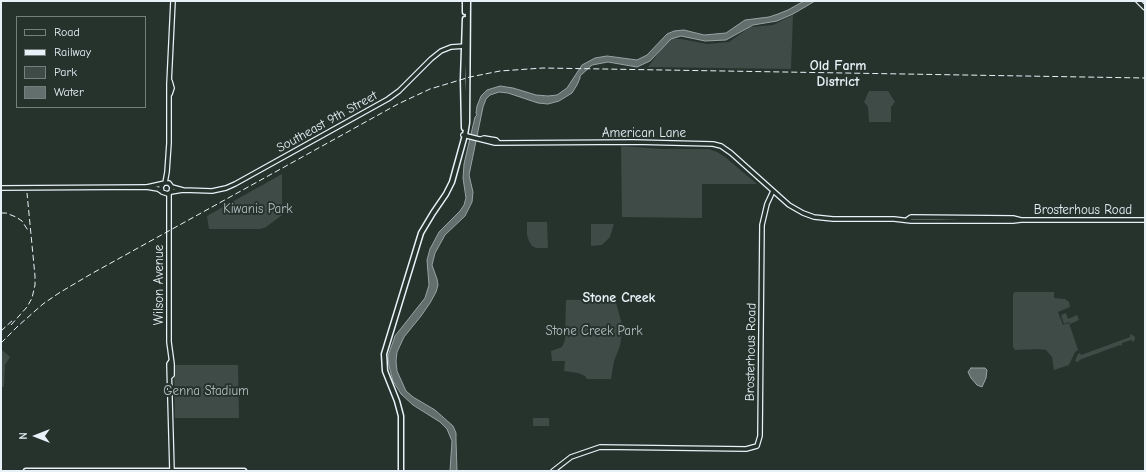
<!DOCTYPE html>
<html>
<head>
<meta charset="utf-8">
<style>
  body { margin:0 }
  #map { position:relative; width:1146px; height:472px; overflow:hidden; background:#26332d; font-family:"Comic Neue",sans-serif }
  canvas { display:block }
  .frame { position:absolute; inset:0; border:2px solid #e8f1f8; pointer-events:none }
  .legend { position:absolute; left:16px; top:16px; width:130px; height:92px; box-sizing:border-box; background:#26332d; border:1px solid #747f7e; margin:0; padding:5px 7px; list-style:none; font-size:12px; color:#e8f1f8 }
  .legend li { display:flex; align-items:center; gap:8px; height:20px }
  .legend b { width:20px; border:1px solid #747f7e }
  .north { position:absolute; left:16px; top:416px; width:40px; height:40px; -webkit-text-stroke:3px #26332d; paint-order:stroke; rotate:270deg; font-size:11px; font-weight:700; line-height:16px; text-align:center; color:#e8f1f8 }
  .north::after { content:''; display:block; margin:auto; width:14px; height:18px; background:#e8f1f8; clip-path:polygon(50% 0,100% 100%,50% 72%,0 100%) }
</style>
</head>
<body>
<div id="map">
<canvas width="1146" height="472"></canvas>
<div class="frame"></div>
<ul class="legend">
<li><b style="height:5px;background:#26332d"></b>Road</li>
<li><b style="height:5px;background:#e8f1f8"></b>Railway</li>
<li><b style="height:11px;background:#3e4b47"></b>Park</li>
<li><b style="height:11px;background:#636f6d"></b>Water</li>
</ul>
<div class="north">N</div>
</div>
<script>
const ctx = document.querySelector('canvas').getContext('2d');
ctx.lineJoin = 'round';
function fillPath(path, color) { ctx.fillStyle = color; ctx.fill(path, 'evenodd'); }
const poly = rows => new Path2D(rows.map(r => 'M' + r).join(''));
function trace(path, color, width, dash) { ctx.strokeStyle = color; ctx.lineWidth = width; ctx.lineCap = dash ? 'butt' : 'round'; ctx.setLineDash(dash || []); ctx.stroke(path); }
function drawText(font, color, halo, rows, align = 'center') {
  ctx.font = font + ' "Comic Neue",sans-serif'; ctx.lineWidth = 4; ctx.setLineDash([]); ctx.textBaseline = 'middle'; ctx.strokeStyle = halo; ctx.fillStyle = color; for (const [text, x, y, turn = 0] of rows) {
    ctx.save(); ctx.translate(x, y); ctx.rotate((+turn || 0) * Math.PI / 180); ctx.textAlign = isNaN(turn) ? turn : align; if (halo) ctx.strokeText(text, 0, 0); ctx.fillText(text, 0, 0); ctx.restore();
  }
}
fillPath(poly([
  [793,15,791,69,648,67,664,45,670,39,681,39,707,44,729,42,750,27,773,25],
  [869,91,888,91,895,102,891,107,891,122,869,122,868,107,864,102],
  [621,146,662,149,709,149,717,152,725,157,757,184,702,184,702,218,622,217],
  [282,174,282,215,266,227,261,229,209,229,207,216],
  [527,222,547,222,548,248,536,248,532,246,529,241,527,235],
  [591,224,614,224,610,237,602,245,591,246],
  [1015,292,1054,292,1054,298,1065,299,1069,302,1070,307,1058,312,1063,325,1069,323,1078,350,1075,352,1069,365,1054,370,1052,357,1046,350,1039,349,1015,350,1013,347,1013,294],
  [615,299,621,321,622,332,620,346,614,361,611,379,587,379,585,376,578,373,564,371,565,361,552,361,551,351,562,347,565,340,566,300],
  [1066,313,1068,319,1077,315,1079,320,1070,324,1069,322,1064,324,1061,315],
  [1131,334,1135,337,1135,339,1133,342,1131,340,1122,343,1122,346,1120,345,1079,360,1079,362,1075,361,1078,354,1080,353,1081,355,1130,337,1130,335],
  [2,350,10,357,5,365,4,387,1,387,1,351],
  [174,365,238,365,239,418,175,418],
  [533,418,549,418,549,426,533,426]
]), '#3e4b47');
const water = poly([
  [804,1,815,1,793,14,777,21,753,25,726,40,705,41,681,36,671,39,650,61,637,67,608,62,592,65,580,76,580,78,577,85,572,93,559,101,548,104,538,103,508,93,499,92,490,95,486,99,483,107,469,175,473,192,472,202,465,216,445,235,435,253,432,265,437,279,438,285,436,292,430,303,421,316,404,337,397,352,396,361,397,371,406,391,413,397,435,410,453,426,456,433,456,440,457,471,450,471,452,441,447,429,440,422,413,405,401,394,393,381,389,366,388,356,395,336,425,298,429,285,427,260,430,249,439,232,460,211,464,205,466,198,463,178,464,164,475,117,477,115,476,113,477,106,481,96,487,90,500,86,513,88,536,95,548,96,557,95,567,88,582,65,595,58,607,56,637,60,647,55,667,34,674,31,684,30,704,35,726,33,745,20,769,17,778,14,788,10,804,1],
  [971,368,985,368,987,370,986,378,982,387,977,385,971,378,968,372,971,368]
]);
fillPath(water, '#636f6d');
trace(water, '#98a3a5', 1);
const secondary = poly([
  [1138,1,1145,8],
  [170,81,172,88,170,94],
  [463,135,495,143,634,142,713,144,721,146,731,153,789,205,803,213,814,217,833,219,894,219,911,221,1013,221,1021,220],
  [481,139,484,138,496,140,498,142],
  [165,183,167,172,169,143,169,84,173,1],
  [147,187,165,183,169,183,172,187,171,192,168,194,162,192,161,187,163,184],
  [172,187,183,190],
  [1,188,146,187,158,189,161,191],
  [171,192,183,190,212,191,226,188,235,184,388,99,399,91,431,59,441,51,451,47,466,46],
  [169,193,169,342,172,364,172,375,170,377],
  [908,219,911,217,1013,218,1021,220,1145,220],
  [171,361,169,364,172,471],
  [553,471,571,457,600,447,746,449,757,446,760,436,762,225,767,204,773,191]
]);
const primary = poly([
  [465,12,465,1],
  [464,128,463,79,465,19],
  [26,471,244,471],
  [401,471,401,416,397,401,385,371,384,354,421,233,433,213,446,194,452,182,465,135,467,123,468,1]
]);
trace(secondary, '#e8f1f8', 6);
trace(primary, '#e8f1f8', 7);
trace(secondary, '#26332d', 3.5);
trace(primary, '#26332d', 4);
trace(poly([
  [1,213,6,213,16,217,22,221,29,232],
  [11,325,27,307,32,298,35,285,35,276,27,193],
  [1,331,14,319],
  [1,343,18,326,43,304,59,293,91,274,398,104,430,89,470,77,500,71,543,68,1145,78]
]), '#e8f1f8', 1, [6, 3]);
drawText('13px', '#e8f1f8', '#26332d', [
  ["Southeast 9th Street",327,122,-29],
  ["American Lane",644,133],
  ["Brosterhous Road",1083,210],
  ["Wilson Avenue",159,285,-90],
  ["Brosterhous Road",751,352,-89]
]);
drawText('13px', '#b5bfc3', '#26332d', [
  ["Kiwanis Park",258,209],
  ["Stone Creek Park",594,331],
  ["Genna Stadium",206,391]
]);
drawText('bold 14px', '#e8f1f8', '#26332d', [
  ["Old Farm",838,66],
  ["District",838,82],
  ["Stone Creek",619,298]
]);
</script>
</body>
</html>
